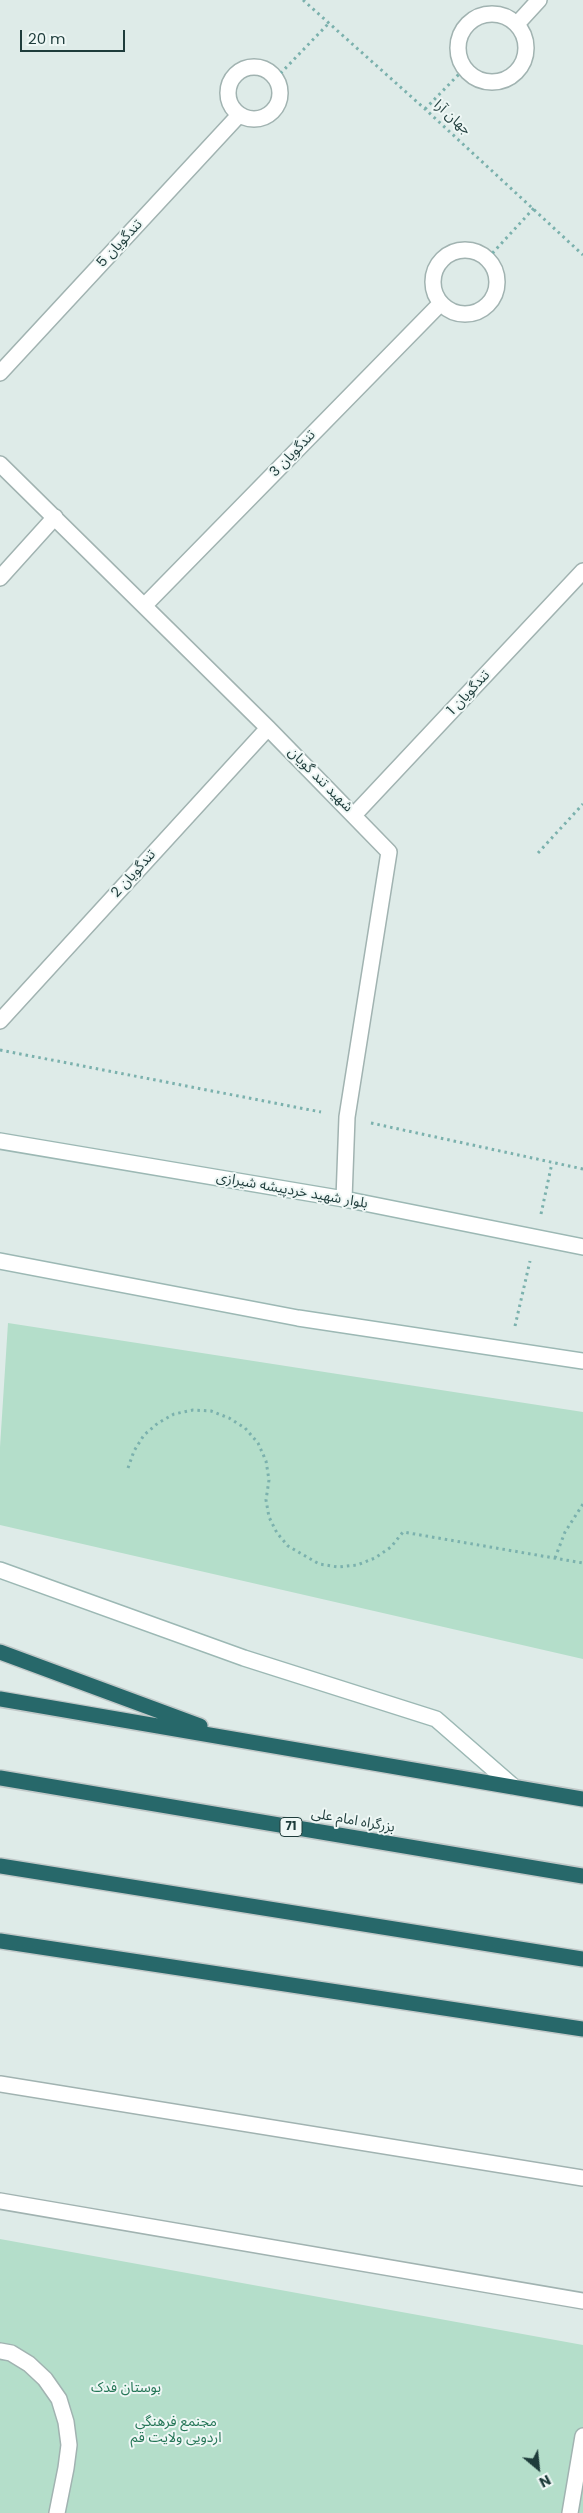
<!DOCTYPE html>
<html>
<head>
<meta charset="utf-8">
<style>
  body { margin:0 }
  #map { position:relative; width:583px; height:2513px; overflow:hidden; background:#deebe8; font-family:Poppins,sans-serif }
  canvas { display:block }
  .north { position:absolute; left:513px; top:2443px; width:50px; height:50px; -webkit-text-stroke:4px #eef7f5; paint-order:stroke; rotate:152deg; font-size:14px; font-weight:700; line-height:20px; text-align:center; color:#1e3c3b }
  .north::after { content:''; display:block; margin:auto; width:18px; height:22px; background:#1e3c3b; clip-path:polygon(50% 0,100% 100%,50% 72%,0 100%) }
  .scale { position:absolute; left:20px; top:30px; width:105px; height:22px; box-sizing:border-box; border:2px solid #1e3c3b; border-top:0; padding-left:6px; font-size:15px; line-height:18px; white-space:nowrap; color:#1e3c3b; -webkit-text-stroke:4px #eef7f5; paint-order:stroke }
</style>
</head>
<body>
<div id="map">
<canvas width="583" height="2513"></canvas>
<div class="north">N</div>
<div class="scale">20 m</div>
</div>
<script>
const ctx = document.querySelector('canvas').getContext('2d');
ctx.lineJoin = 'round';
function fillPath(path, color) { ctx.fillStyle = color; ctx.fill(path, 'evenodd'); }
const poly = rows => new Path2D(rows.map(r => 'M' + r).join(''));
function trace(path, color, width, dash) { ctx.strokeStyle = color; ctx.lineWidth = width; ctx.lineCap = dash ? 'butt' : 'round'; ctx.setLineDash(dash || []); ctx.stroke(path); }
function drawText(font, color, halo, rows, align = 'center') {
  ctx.font = font + ' Poppins,"Noto Sans Arabic",sans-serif'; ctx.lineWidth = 4; ctx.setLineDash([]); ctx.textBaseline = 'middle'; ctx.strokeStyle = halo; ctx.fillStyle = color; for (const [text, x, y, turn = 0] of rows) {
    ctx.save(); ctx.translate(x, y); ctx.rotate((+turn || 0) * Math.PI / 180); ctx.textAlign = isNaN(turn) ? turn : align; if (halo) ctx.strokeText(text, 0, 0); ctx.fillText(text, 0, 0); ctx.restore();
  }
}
fillPath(poly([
  [8,1323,583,1412,583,1659,0,1525,0,1447],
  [0,2239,583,2345,583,2513,0,2513]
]), '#b4deca');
const lane = poly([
  [0,2084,583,2178],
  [0,2201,583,2301],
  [0,2351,11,2353,29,2364,45,2379,59,2399,66,2422,69,2445,66,2468,57,2513],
  [570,2513,583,2436]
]);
const street = poly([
  '458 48a34 34 0 1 1 68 0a34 34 0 1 1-68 0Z',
  [517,24,539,0],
  '228 93a26 26 0 1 1 52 0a26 26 0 1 1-52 0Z',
  '433 282a32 32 0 1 1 64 0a32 32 0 1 1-64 0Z',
  [0,373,239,115],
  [0,464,268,728,389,852,347,1117,344,1199],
  [0,578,55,517],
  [145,605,440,304],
  [354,815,583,571],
  [0,1021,268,728]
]);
const secondary = poly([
  [0,1141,344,1199,583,1247],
  [0,1261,298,1318,583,1361],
  [0,1570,244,1658,436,1719,514,1787]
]);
const highway = poly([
  [0,1652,200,1726],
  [0,1699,583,1799],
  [0,1778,583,1876],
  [0,1866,583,1959],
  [0,1941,583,2029]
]);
trace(lane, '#a1b3b1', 18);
trace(street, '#a1b3b1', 18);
trace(secondary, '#9cb8b4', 18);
trace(highway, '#c0c8c8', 18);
trace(poly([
  [303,0,425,109,583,255],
  [276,78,329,23],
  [425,109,464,69],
  [488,258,534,208],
  [538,853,583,804],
  [0,1050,321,1112],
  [371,1123,583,1169],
  [541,1214,552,1163],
  [515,1326,530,1261],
  [128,1468,134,1451,144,1435,158,1423,174,1414,193,1410,211,1411,229,1418,245,1428,258,1443,266,1461,269,1480,266,1500,269,1517,277,1533,288,1546,319,1564,338,1567,357,1565,375,1558,391,1547,403,1532,583,1563],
  [555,1558,565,1532,583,1504]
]), '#7bb1ad', 3, [2.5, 4]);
trace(lane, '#fff', 15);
trace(street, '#fff', 15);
trace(secondary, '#fff', 15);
trace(highway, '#27686a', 15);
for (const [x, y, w] of [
  [291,1827,22]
]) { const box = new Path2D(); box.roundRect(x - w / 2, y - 9.5, w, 19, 4); ctx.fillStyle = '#eef7f5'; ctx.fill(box); trace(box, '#1e3c3b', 1); }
drawText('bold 12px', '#1e3c3b', null, [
  ["71",291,1827]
]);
drawText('14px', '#1e3c3b', '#eef7f5', [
  ["جهان آرا",452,118,42],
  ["تندگویان 5",120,244,-47],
  ["تندگویان 3",293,454,-46],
  ["تندگویان 1",469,693,-47],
  ["شهید تند گویان",320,780,45],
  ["تندگویان 2",134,874,-48],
  ["بلوار شهید خردپیشه شیرازی",292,1191,10],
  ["بزرگراه امام علی",353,1821,10]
]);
drawText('14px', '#257657', '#eef7f5', [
  ["بوستان فدک",126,2388],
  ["مجنمع فرهنگی",176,2422],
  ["اردویی ولایت قم",176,2438]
]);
</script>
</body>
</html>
